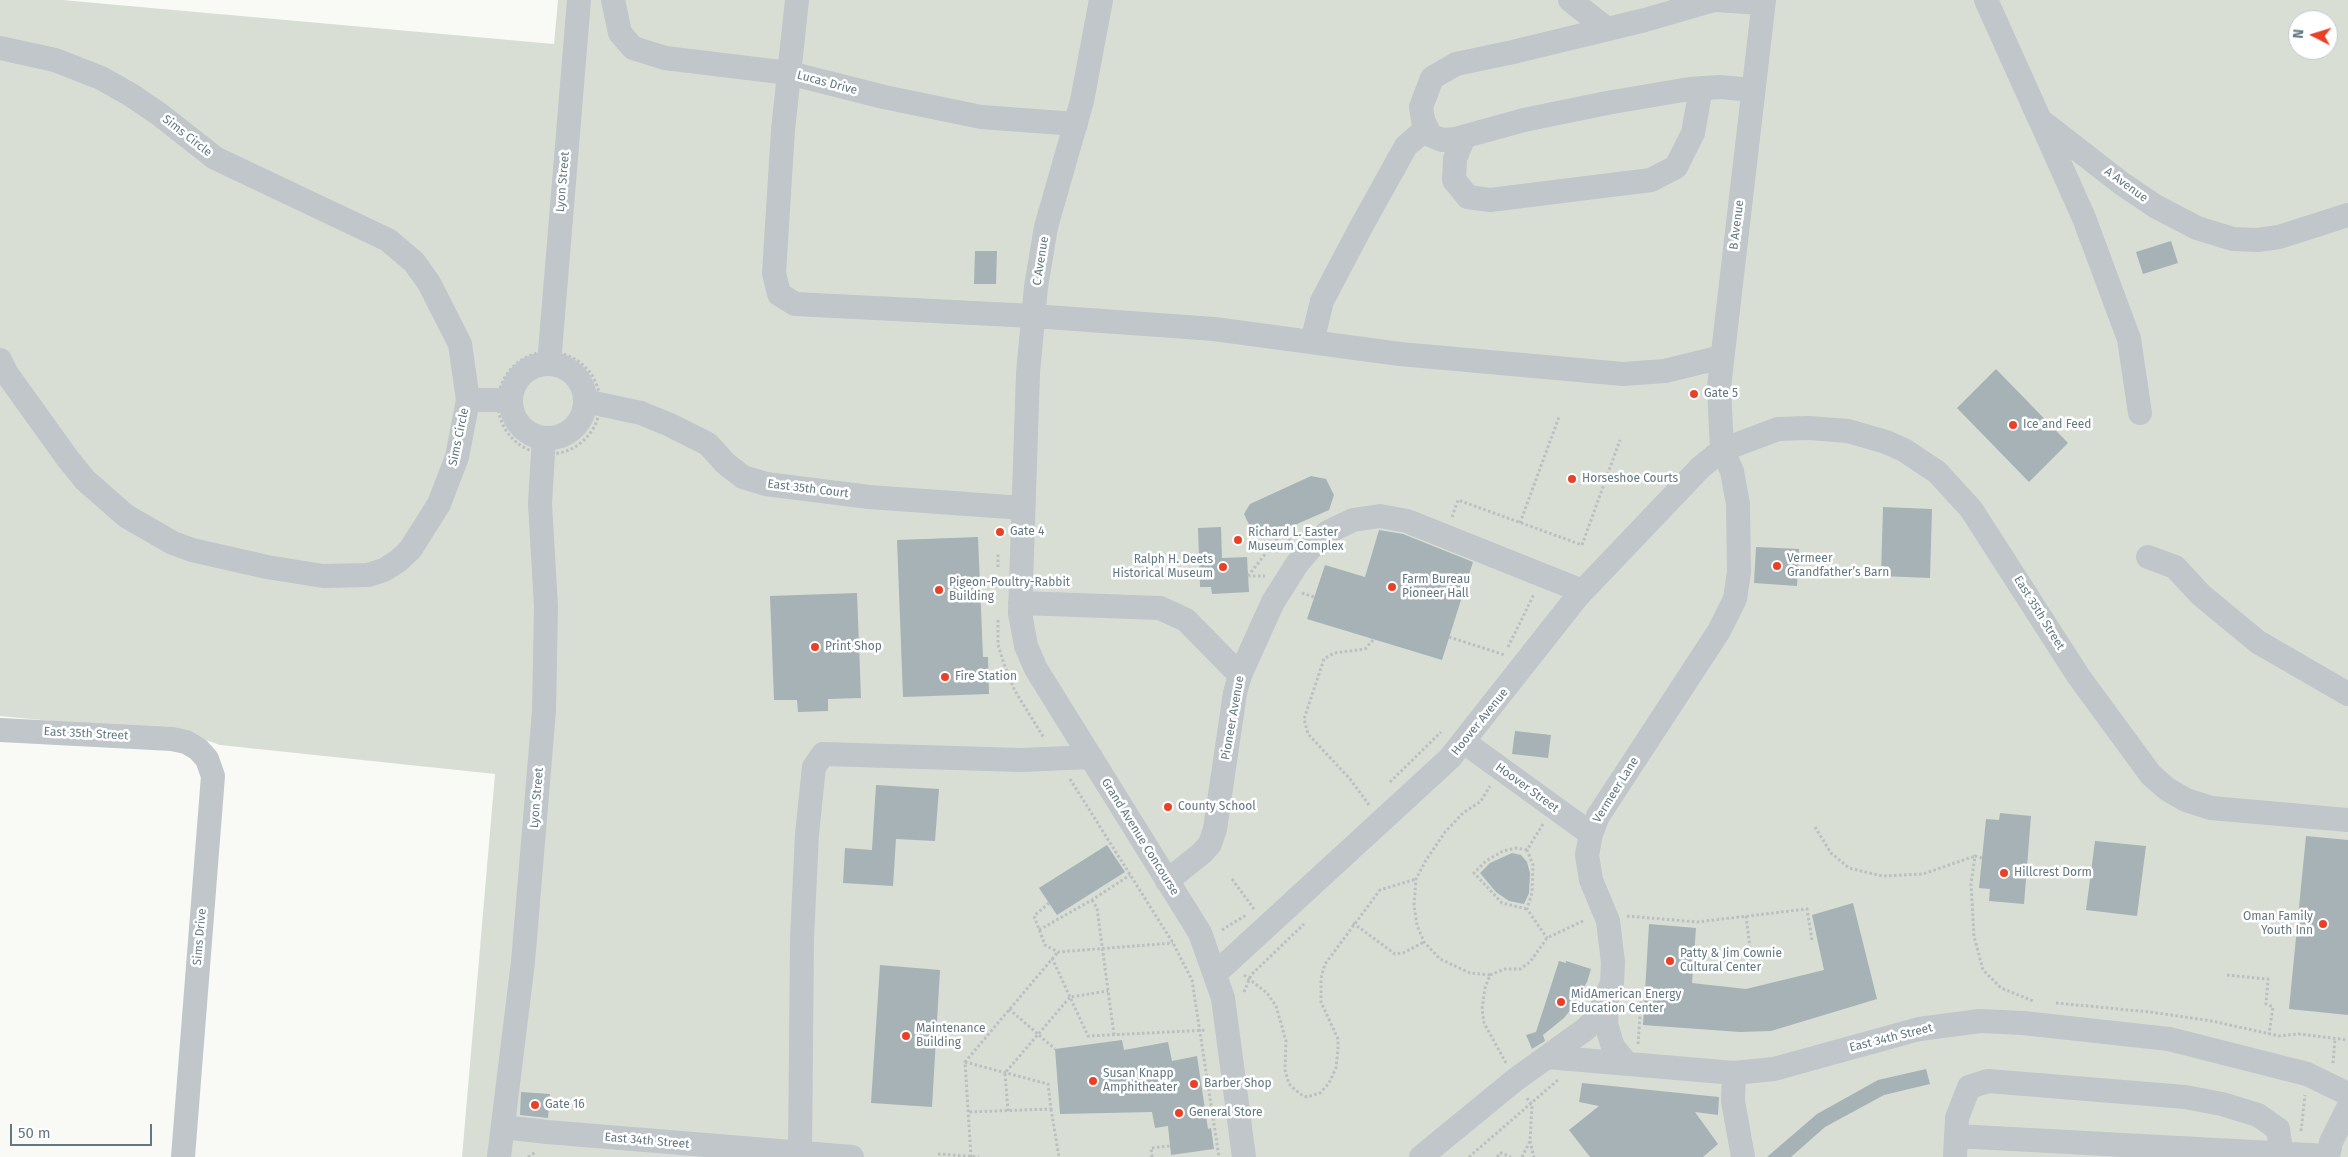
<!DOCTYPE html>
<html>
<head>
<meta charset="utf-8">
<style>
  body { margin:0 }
  #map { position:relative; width:2348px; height:1157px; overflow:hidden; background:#f9f9f6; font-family:"Fira Sans",sans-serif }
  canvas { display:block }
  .north { position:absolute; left:2288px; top:10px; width:50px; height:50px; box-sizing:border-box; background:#fff; border:1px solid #c1c9cd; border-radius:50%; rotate:275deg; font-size:14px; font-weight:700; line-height:20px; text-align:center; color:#637882 }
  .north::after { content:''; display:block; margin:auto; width:18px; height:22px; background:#e94127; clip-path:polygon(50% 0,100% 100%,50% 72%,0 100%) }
  .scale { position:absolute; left:10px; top:1124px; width:142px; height:22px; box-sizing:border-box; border:2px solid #637882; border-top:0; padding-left:6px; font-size:15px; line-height:18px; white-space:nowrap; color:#637882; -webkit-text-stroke:4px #fff; paint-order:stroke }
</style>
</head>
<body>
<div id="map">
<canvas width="2348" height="1157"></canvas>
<div class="north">N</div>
<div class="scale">50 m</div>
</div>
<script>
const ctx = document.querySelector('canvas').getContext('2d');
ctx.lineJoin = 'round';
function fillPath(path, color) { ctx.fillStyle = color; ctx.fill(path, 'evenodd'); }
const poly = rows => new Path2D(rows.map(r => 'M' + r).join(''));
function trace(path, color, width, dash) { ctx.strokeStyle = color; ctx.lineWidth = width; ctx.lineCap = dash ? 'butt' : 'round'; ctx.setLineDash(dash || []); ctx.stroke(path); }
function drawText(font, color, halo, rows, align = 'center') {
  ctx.font = font + ' "Fira Sans",sans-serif'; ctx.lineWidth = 5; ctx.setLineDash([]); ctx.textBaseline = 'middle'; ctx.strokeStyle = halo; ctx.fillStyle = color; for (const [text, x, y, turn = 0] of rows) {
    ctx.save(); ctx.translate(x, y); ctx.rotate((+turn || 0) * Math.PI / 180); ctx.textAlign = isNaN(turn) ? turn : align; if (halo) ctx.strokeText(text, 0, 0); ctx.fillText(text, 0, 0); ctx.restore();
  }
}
fillPath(poly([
  [0,0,62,0,554,44,558,0,2348,0,2348,1157,462,1157,495,774,220,745,189,734,0,716],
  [2298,20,2328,20,2328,50,2298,50]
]), '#d9ded5');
fillPath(poly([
  [2171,241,2178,263,2143,274,2136,252],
  [975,251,997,251,996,284,974,284],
  [1996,369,2068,443,2029,482,1957,408],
  [1311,476,1326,479,1334,495,1329,510,1265,538,1252,531,1244,514,1250,504],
  [1883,507,1932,509,1930,578,1881,576],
  [1221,527,1222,558,1247,557,1249,592,1212,594,1211,587,1200,587,1198,528],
  [1379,530,1403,534,1473,562,1442,660,1307,619,1325,565,1365,577],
  [978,537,983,657,988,657,989,694,903,697,897,540],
  [1756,547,1799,549,1797,586,1754,583],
  [857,593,861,698,828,699,828,711,798,712,797,700,774,700,770,596],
  [1515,731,1551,735,1548,758,1512,754],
  [876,785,939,789,935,841,896,839,893,886,843,883,845,848,872,850],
  [2000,813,2031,816,2024,904,1989,901,1990,889,1979,888,1986,819,1999,820],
  [2306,836,2348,840,2348,1015,2289,1009],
  [2095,841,2146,846,2137,916,2086,910],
  [1107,845,1125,872,1057,915,1039,888],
  [1512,853,1521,855,1527,862,1530,873,1529,893,1524,904,1509,901,1496,892,1480,873,1490,863],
  [1853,903,1877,999,1771,1031,1740,1032,1643,1025,1649,924,1696,928,1692,983,1746,989,1824,970,1812,915],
  [1559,961,1566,963,1566,961,1591,969,1587,982,1572,1008,1564,1018,1543,1035,1545,1041,1532,1049,1526,1035,1536,1032],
  [880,965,940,970,932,1107,871,1103],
  [1122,1040,1124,1050,1168,1042,1172,1061,1197,1056,1208,1129,1211,1128,1214,1149,1171,1155,1168,1126,1155,1128,1152,1112,1060,1114,1055,1049],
  [1926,1069,1930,1084,1884,1095,1825,1127,1791,1157,1767,1157,1817,1114,1878,1080],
  [1582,1083,1719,1097,1718,1115,1695,1112,1718,1144,1703,1157,1590,1157,1569,1130,1599,1106,1579,1102],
  [521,1092,550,1094,548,1118,520,1115]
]), '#a6b2b6');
trace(poly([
  '498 403a51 51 0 1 1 102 0a51 51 0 1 1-102 0Z',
  [1452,517,1458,500,1582,545,1620,440],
  [1520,523,1559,417],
  [998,567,998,553],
  [1248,576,1285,529,1290,541],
  [1248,576,1265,576],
  [1302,593,1314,597],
  [998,620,998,645,1004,664,1015,691,1044,738],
  [1449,637,1505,655],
  [1508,647,1534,594],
  [1070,779,1173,943,1192,980,1219,1157],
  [1390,782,1441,732],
  [1369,805,1350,779,1308,734,1304,719,1324,659,1334,653,1365,649,1374,639],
  [1543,824,1527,850,1533,865,1532,893,1527,909,1547,938],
  [1815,827,1831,853,1849,868,1882,876,1923,874,1975,856],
  [1527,850,1516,848,1503,851,1486,861,1474,873,1502,903,1527,909],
  [1982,858,1975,856,1971,884,1974,936,1983,970,2001,988,2033,1001],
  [1232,879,1254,909],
  [1092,900,1097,908,1114,1035],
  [1049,903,1034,916,1045,945,1058,952,1173,943],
  [1627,916,1697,922,1807,909,1812,940],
  [1746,916,1750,947],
  [1353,923,1395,954,1403,953,1424,942],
  [1039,930,1092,900,1130,875],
  [1222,930,1246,915],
  [1052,958,1088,1036,1207,1030],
  [1244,975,1267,993,1276,1006,1286,1041,1285,1070,1289,1084,1300,1094,1307,1097,1320,1093,1329,1083,1336,1068,1338,1049,1338,1039,1321,1002,1321,978,1325,964,1380,890,1416,879],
  [1490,975,1470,973,1440,959,1424,942,1417,925,1414,905,1416,879,1426,860,1445,832,1463,813,1481,801,1490,786],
  [2227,975,2268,979,2266,1004,2273,1007,2269,1034],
  [1244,992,1251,975,1304,924],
  [2056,1003,2150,1012,2212,1021,2279,1036,2299,1034,2348,1040],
  [1009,1009,1055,1049],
  [1638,1044,1641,1001],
  [965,1062,1048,1084,1051,1109,968,1112],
  [1506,1063,1484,1023,1482,1009,1485,988,1490,975,1505,969,1520,969,1530,962,1547,938,1585,920],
  [2333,1063,2335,1039],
  [1051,1109,1059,1157],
  [1008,1111,1005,1073,1070,997,1108,991],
  [2301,1131,2305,1095],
  [1530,1141,1534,1157],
  [938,1154,979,1157],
  [528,1157,536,1152],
  [971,1157,965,1062,1058,952],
  [1152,1157,1151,1148,1170,1146],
  [1469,1157,1559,1079],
  [1498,1157,1498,1154,1501,1153,1511,1157],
  [1522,1157,1530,1141,1532,1105,1527,1098]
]), '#babfc1', 3, [2.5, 2.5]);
trace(poly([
  [613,0,620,33,633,48,665,58,789,73,884,97,981,117,1076,124],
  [797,0,783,130,774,273,779,294,795,304,1033,316,1214,329,1400,354,1623,374,1665,371,1722,357],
  [1101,0,1082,101,1046,227,1036,287,1028,373,1020,613,1026,646,1036,669,1200,933,1223,998,1244,1157],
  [1570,0,1607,29],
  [1986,0,2040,120,2121,183,2155,206,2197,228,2233,239,2258,240,2279,237,2348,215],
  [0,48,55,60,101,78,131,95,159,114,215,158,388,240,414,262,429,283,460,344,468,400,457,457,439,504,410,550,398,561,384,570,368,575,323,576,267,567,192,550,173,543,126,516,85,480,68,459,7,374,0,360],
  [1752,90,1720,87,1689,89,1607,103,1524,120,1455,139,1442,140,1430,135,1423,120,1421,107,1432,78,1456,64,1513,52,1645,20,1714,0,1763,3],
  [2042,124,2084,218,2129,339,2140,413],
  [1464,137,1455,159,1454,180,1468,197,1490,200,1651,180,1676,167,1693,133,1701,88],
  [1312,342,1322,301,1361,227,1406,146,1427,128],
  [549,364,579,0],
  '511 401a37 37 0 1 1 74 0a37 37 0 1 1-74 0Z',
  [468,400,511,400],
  [585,401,641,413,670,425,708,444,725,463,743,477,766,484,869,497,1023,508],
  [2148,557,2175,567,2201,595,2258,642,2348,694],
  [1020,603,1160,608,1186,620,1240,675],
  [0,730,172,739,186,742,198,749,207,759,213,776,183,1157],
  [1464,742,1591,834],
  [1167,881,1202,853,1210,844,1215,829,1235,693,1240,675,1273,602,1297,564,1314,544,1328,532,1353,520,1380,516,1407,521,1582,591],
  [1216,973,1450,758,1577,597,1701,467,1722,450,1778,429,1809,428,1848,431,1886,442,1904,450,1937,472,1971,509,2079,677,2151,775,2167,789,2186,800,2211,808,2348,820],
  [1607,997,1606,1024,1613,1047,1627,1064],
  [1547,1057,1734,1073,1774,1069,1919,1029,1980,1021,2023,1023,2169,1039,2307,1074,2348,1094],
  [1734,1073,1733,1101,1743,1157],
  [503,1127,547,1132,852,1157],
  [1956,1136,2328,1156],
  [800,1154,802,939,807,834,814,767,823,754,1021,760,1091,757],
  [499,1157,523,962,544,711,546,607,540,503,544,438],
  [1421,1157,1515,1080,1587,1028,1599,1014,1612,983,1613,962,1608,921,1591,880,1587,855,1591,834,1598,816,1719,631,1735,599,1739,572,1738,504,1732,471,1722,450,1719,387,1764,0],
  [1955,1157,1957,1118,1969,1087,1988,1081,2185,1097,2222,1104,2258,1115,2278,1129,2282,1157],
  [2328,1157,2331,1142,2348,1108]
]), '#c0c6c9', 24);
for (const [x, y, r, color] of [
  [1694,394,5,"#e94127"],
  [2013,425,5,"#e94127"],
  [1572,479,5,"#e94127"],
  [1000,532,5,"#e94127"],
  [1238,540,5,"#e94127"],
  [1777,566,5,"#e94127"],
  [1223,567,5,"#e94127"],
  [1392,587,5,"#e94127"],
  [939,590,5,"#e94127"],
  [815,647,5,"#e94127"],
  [945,677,5,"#e94127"],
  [1168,807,5,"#e94127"],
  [2004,873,5,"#e94127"],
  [2323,924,5,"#e94127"],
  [1670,961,5,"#e94127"],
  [1561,1002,5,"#e94127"],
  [906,1036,5,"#e94127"],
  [1093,1081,5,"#e94127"],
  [1194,1084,5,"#e94127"],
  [535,1105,5,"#e94127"],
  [1179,1113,5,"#e94127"]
]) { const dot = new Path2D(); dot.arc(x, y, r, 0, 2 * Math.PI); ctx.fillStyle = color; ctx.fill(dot); trace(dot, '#fff', 2); }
drawText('12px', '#637882', '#fff', [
  ["Lucas Drive",827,83,15],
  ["Sims Circle",187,136,38],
  ["Lyon Street",563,182,-85],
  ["A Avenue",2126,185,36],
  ["B Avenue",1737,225,-83],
  ["C Avenue",1041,261,-81],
  ["Sims Circle",459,437,-78],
  ["East 35th Court",808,489,7],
  ["East 35th Street",2039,613,58],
  ["Pioneer Avenue",1233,718,-80],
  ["Hoover Avenue",1480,722,-51],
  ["East 35th Street",86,734,3],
  ["Hoover Street",1527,788,36],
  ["Vermeer Lane",1616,790,-58],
  ["Lyon Street",537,798,-85],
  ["Grand Avenue Concourse",1140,837,58],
  ["Sims Drive",200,937,-85],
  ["East 34th Street",1891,1038,-14],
  ["East 34th Street",647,1141,5]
]);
drawText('12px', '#637882', '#fff', [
  ["Gate 5",1704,394],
  ["Ice and Feed",2023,425],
  ["Horseshoe Courts",1582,479],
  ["Gate 4",1010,532],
  ["Richard L. Easter",1248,533],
  ["Museum Complex",1248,547],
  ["Vermeer",1787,559],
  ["Grandfather’s Barn",1787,573],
  ["Ralph H. Deets",1213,560,"right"],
  ["Historical Museum",1213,574,"right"],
  ["Farm Bureau",1402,580],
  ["Pioneer Hall",1402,594],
  ["Pigeon-Poultry-Rabbit",949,583],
  ["Building",949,597],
  ["Print Shop",825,647],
  ["Fire Station",955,677],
  ["County School",1178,807],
  ["Hillcrest Dorm",2014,873],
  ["Oman Family",2313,917,"right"],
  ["Youth Inn",2313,931,"right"],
  ["Patty & Jim Cownie",1680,954],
  ["Cultural Center",1680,968],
  ["MidAmerican Energy",1571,995],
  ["Education Center",1571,1009],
  ["Maintenance",916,1029],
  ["Building",916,1043],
  ["Susan Knapp",1103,1074],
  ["Amphitheater",1103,1088],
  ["Barber Shop",1204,1084],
  ["Gate 16",545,1105],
  ["General Store",1189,1113]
], 'left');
</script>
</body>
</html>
